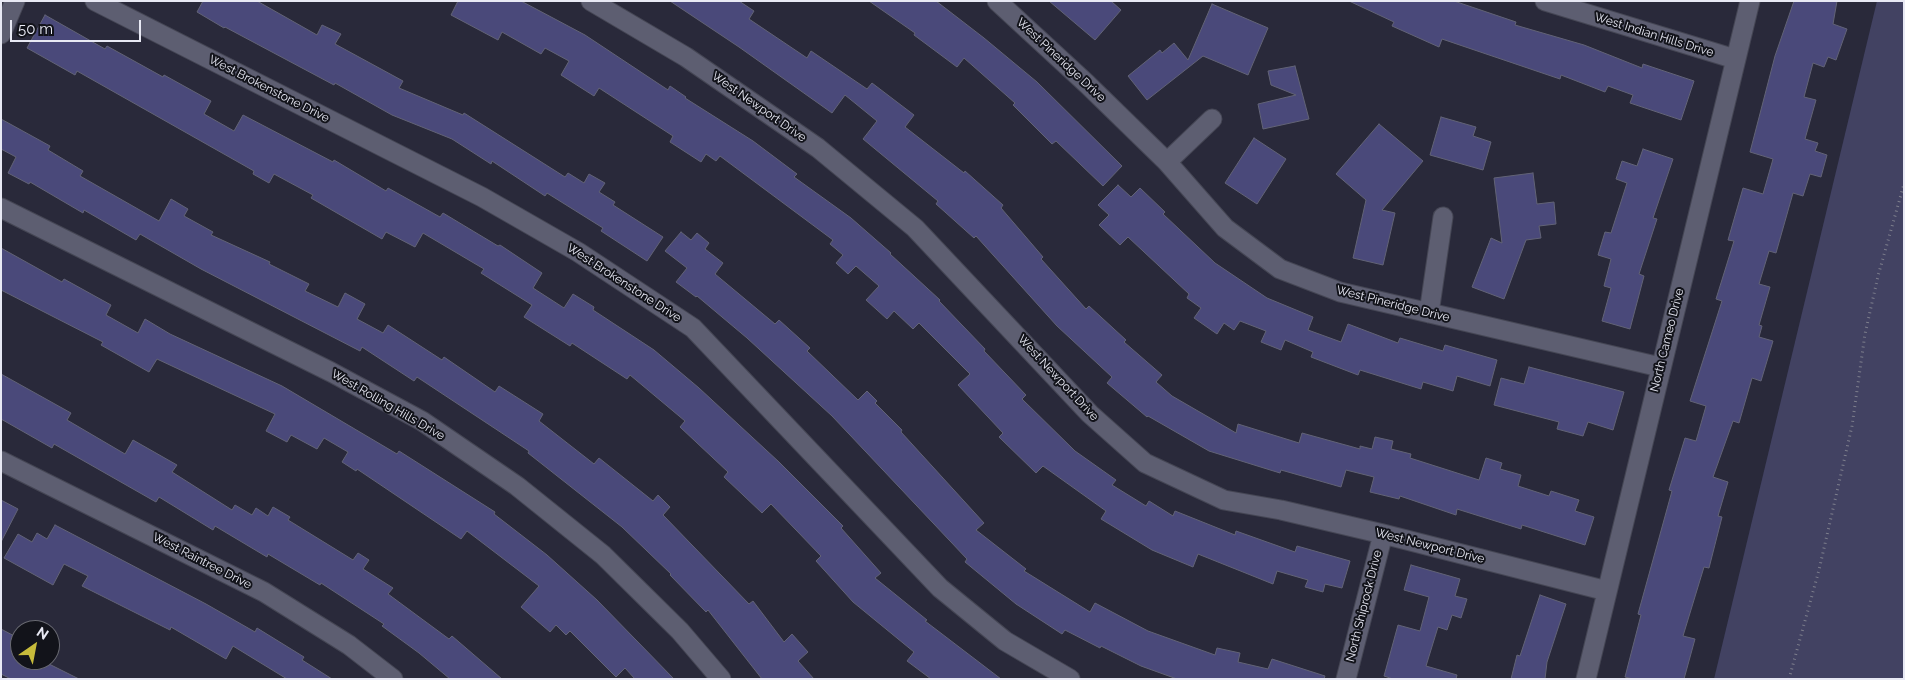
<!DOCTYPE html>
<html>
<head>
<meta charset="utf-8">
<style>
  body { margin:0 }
  #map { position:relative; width:1905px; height:680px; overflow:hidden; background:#29293a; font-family:Raleway,sans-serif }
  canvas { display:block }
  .frame { position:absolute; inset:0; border:2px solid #e8e9f4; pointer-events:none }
  .north { position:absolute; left:10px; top:620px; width:50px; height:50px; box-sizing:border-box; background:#12131a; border:1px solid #686971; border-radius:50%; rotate:33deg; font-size:14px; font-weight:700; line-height:20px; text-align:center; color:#e8e9f4 }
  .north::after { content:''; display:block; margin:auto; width:18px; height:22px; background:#c7bb3b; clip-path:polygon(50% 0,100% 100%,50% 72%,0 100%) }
  .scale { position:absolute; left:10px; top:20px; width:131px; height:22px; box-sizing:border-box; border:2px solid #e8e9f4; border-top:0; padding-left:6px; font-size:15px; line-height:18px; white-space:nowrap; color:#e8e9f4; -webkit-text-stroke:4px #12131a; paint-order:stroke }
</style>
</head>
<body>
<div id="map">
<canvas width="1905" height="680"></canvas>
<div class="frame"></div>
<div class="north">N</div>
<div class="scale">50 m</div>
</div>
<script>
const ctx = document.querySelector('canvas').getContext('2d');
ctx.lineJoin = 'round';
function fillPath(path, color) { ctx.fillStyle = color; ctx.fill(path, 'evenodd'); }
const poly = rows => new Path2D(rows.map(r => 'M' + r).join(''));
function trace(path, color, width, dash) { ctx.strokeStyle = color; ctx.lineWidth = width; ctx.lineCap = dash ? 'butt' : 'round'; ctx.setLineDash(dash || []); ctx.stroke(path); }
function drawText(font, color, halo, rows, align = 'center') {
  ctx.font = font + ' Raleway,sans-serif'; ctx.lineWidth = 4; ctx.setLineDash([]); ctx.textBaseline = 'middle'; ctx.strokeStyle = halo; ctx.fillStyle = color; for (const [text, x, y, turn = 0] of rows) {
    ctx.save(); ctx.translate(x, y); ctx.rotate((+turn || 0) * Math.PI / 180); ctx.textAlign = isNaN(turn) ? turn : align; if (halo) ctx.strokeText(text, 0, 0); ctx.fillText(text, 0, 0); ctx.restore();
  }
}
fillPath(poly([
  [1877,1,1904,1,1904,679,1714,679]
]), '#424262');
const building = poly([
  [203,1,257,1,317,35,322,25,341,34,335,44,403,81,399,88,463,115,464,113,565,177,568,173,584,183,589,174,605,183,599,192,615,202,613,205,663,237,647,261,601,231,603,228,547,193,545,196,492,161,491,164,452,139,392,115,335,83,334,85,225,27,224,28,197,12,203,1],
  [458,1,521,1,585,35,668,90,670,86,686,97,685,98,753,141,797,174,794,177,851,218,891,253,890,254,940,300,939,301,985,349,984,351,1026,395,1022,399,1075,451,1116,480,1112,485,1146,506,1149,501,1173,516,1175,511,1235,535,1236,531,1295,552,1297,546,1350,561,1342,588,1325,584,1323,592,1305,587,1308,580,1277,571,1273,584,1198,554,1193,567,1152,550,1101,519,1106,511,1043,466,1036,473,999,437,1003,433,958,385,970,374,919,323,913,329,894,311,887,319,866,300,879,286,856,266,848,274,836,263,843,255,830,244,833,240,720,156,716,161,706,154,701,162,670,142,673,136,599,88,594,96,561,75,569,61,545,48,541,54,502,32,498,40,451,15,458,1],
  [670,1,739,1,754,11,749,19,807,58,811,51,867,89,872,83,914,115,905,127,964,173,965,171,1003,205,1001,208,1043,257,1041,259,1086,309,1089,306,1126,340,1124,342,1162,375,1156,382,1172,396,1236,433,1238,424,1299,443,1302,433,1360,449,1360,446,1372,449,1375,437,1393,441,1391,449,1411,454,1410,458,1479,480,1486,458,1502,463,1500,469,1521,475,1518,486,1549,496,1551,491,1579,500,1575,511,1594,517,1585,545,1522,525,1521,529,1457,509,1456,515,1400,496,1399,499,1370,492,1374,477,1346,470,1341,487,1281,470,1280,473,1209,451,1148,416,1147,417,1107,383,1112,377,1057,326,976,236,974,238,936,204,938,201,863,139,877,121,845,95,832,113,739,47,670,1],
  [869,1,936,1,984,38,1037,82,1122,166,1103,186,1056,141,1052,144,1013,105,1015,103,964,58,957,67,914,35,915,33,869,1],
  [1049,1,1111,1,1121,10,1095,40,1049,1],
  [1349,1,1454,1,1516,22,1515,25,1584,45,1642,68,1643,64,1694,81,1681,120,1630,103,1633,95,1608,86,1605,92,1561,75,1560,79,1442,39,1439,47,1392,26,1394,22,1349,1],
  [1794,1,1837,1,1833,24,1847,29,1836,60,1828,57,1824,67,1813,63,1804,97,1816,100,1805,139,1818,143,1815,151,1827,155,1821,177,1810,174,1803,196,1793,193,1776,253,1769,251,1759,284,1770,287,1759,325,1762,326,1759,337,1773,341,1761,381,1752,378,1739,423,1733,421,1713,477,1728,482,1718,516,1722,517,1709,568,1704,567,1683,636,1695,639,1684,679,1633,679,1625,677,1641,615,1638,614,1672,491,1669,490,1685,438,1696,441,1706,406,1690,401,1722,301,1716,299,1734,241,1728,240,1743,188,1763,194,1773,159,1750,152,1775,56,1794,1],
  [1212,4,1268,28,1248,75,1203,56,1147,100,1128,76,1160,50,1162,53,1174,43,1188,60,1212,4],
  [45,15,105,49,107,46,163,77,164,75,211,101,204,114,234,131,243,115,333,162,334,160,386,191,388,188,440,217,443,213,498,246,500,245,542,273,533,288,564,308,573,294,594,307,593,310,654,350,699,388,779,462,843,526,841,528,881,573,875,578,927,620,925,621,1001,679,931,679,907,661,914,652,853,602,816,561,821,556,771,504,762,513,724,477,728,472,680,427,685,421,630,375,627,379,572,343,570,346,524,317,532,305,481,273,484,269,423,233,415,247,386,232,382,239,311,198,313,195,274,174,269,183,253,174,254,171,77,71,75,75,27,48,45,15],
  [1295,66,1309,119,1263,129,1258,104,1296,95,1271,85,1268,71,1295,66],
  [1441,117,1476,127,1473,136,1491,142,1483,170,1430,155,1441,117],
  [1,119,50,146,48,150,83,171,80,176,159,221,171,199,188,209,184,216,213,232,211,235,270,262,269,264,309,284,305,291,338,307,345,293,365,304,357,319,383,333,388,325,442,360,444,357,495,392,499,386,543,414,539,421,594,464,599,458,653,501,658,495,670,507,663,515,749,604,753,601,784,642,792,634,808,652,798,661,814,679,762,679,708,610,706,612,670,575,671,574,622,527,528,453,529,451,417,377,414,381,362,347,360,351,201,269,140,234,136,240,84,210,83,213,30,182,29,184,8,173,16,157,1,149,1,119],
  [1379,124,1423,161,1382,210,1395,213,1383,265,1353,258,1366,200,1336,174,1379,124],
  [1254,138,1286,159,1257,204,1225,183,1254,138],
  [1643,149,1673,159,1653,218,1657,219,1639,274,1644,276,1630,329,1602,321,1611,288,1604,286,1611,259,1598,255,1605,232,1611,233,1627,183,1616,179,1622,161,1637,166,1643,149],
  [1533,173,1537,204,1554,202,1556,224,1539,226,1541,238,1526,240,1504,299,1472,287,1491,238,1502,243,1494,178,1533,173],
  [1118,185,1131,197,1140,188,1165,212,1163,214,1215,263,1267,298,1313,317,1308,330,1341,342,1348,324,1398,343,1400,338,1443,351,1445,345,1497,360,1490,386,1457,376,1453,391,1423,382,1421,389,1360,370,1358,375,1311,357,1313,352,1285,340,1281,350,1261,342,1266,331,1240,321,1234,330,1224,323,1217,334,1194,318,1201,308,1187,298,1189,294,1128,237,1120,245,1099,225,1109,215,1098,205,1118,185],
  [681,232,691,240,697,233,709,243,705,249,723,263,715,274,775,324,779,320,810,348,807,351,858,400,867,391,877,401,875,403,902,430,901,432,984,523,976,530,1026,569,1024,571,1090,612,1095,603,1148,631,1215,655,1217,648,1240,653,1238,662,1268,669,1272,659,1325,676,1324,679,1177,679,1141,666,1101,646,1100,648,1065,630,1062,634,1016,604,965,562,967,559,832,416,747,338,697,296,696,297,676,282,687,268,665,251,681,232],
  [1,248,62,282,64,279,111,305,106,315,138,333,145,319,170,334,282,386,397,454,399,451,495,512,494,514,547,555,597,600,674,679,635,679,625,668,616,677,570,631,566,635,556,625,550,632,521,607,539,586,467,531,461,539,357,469,356,471,342,462,348,452,324,438,317,449,291,435,287,442,266,431,275,414,157,359,149,372,101,345,103,342,1,290,1,248],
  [1529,367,1624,392,1613,430,1588,422,1583,436,1557,429,1559,422,1494,405,1501,378,1524,384,1529,367],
  [1,374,71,413,67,420,125,454,133,440,177,465,172,472,232,510,235,505,252,515,256,508,268,516,273,507,290,517,288,520,353,560,358,553,369,560,363,569,393,588,388,594,449,639,452,636,502,679,450,679,419,653,382,626,384,624,321,583,320,585,268,554,267,557,215,526,213,530,159,497,156,502,54,444,52,448,1,419,1,374],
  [1,500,18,509,1,542,1,500],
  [55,525,206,604,255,632,257,628,304,657,302,660,332,679,287,679,233,646,226,659,171,627,170,630,82,586,88,576,64,564,53,585,4,558,18,534,32,542,37,533,47,539,55,525],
  [1411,565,1460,579,1455,596,1467,599,1461,618,1452,615,1447,630,1438,627,1426,666,1457,675,1456,679,1393,679,1384,676,1398,625,1420,631,1429,597,1404,590,1411,565],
  [1540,595,1566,604,1547,662,1545,679,1511,679,1517,655,1520,656,1540,595],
  [1,629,20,639,20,660,41,660,79,679,11,679,1,674,1,629]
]);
fillPath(building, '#4a497a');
trace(building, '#626376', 1);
const minor = poly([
  [95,1,482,197,578,252,693,328,940,588,1005,641,1070,679],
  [591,1,686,57,818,148,915,228,1090,414,1145,463,1224,500,1281,510,1383,534,1607,591],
  [997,1,1087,84,1167,162,1225,228,1280,269,1340,292,1660,367],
  [1545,1,1735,59],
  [1,34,15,1],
  [1167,162,1212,119],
  [1,208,331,372,422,421,517,486,603,555,680,631,721,679],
  [1429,313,1443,217],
  [1,461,264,592,349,645,393,679],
  [1346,679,1383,534],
  [1586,679,1750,1]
]);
trace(minor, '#454654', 21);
trace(poly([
  [1789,679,1819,570,1852,426,1865,334,1878,276,1904,184]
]), '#7d7e8c', 3, [1, 4]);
trace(minor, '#5d5e71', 19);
drawText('12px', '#e8e9f4', '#12131a', [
  ["West Indian Hills Drive",1654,35,17],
  ["West Pineridge Drive",1061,60,43],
  ["West Brokenstone Drive",269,89,27],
  ["West Newport Drive",759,107,35],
  ["West Brokenstone Drive",624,283,33],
  ["West Pineridge Drive",1393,304,14],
  ["North Cameo Drive",1667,340,-76],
  ["West Newport Drive",1058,378,47],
  ["West Rolling Hills Drive",388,405,30],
  ["West Newport Drive",1430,546,14],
  ["West Raintree Drive",202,561,27],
  ["North Shiprock Drive",1364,606,-76]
]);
</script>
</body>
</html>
